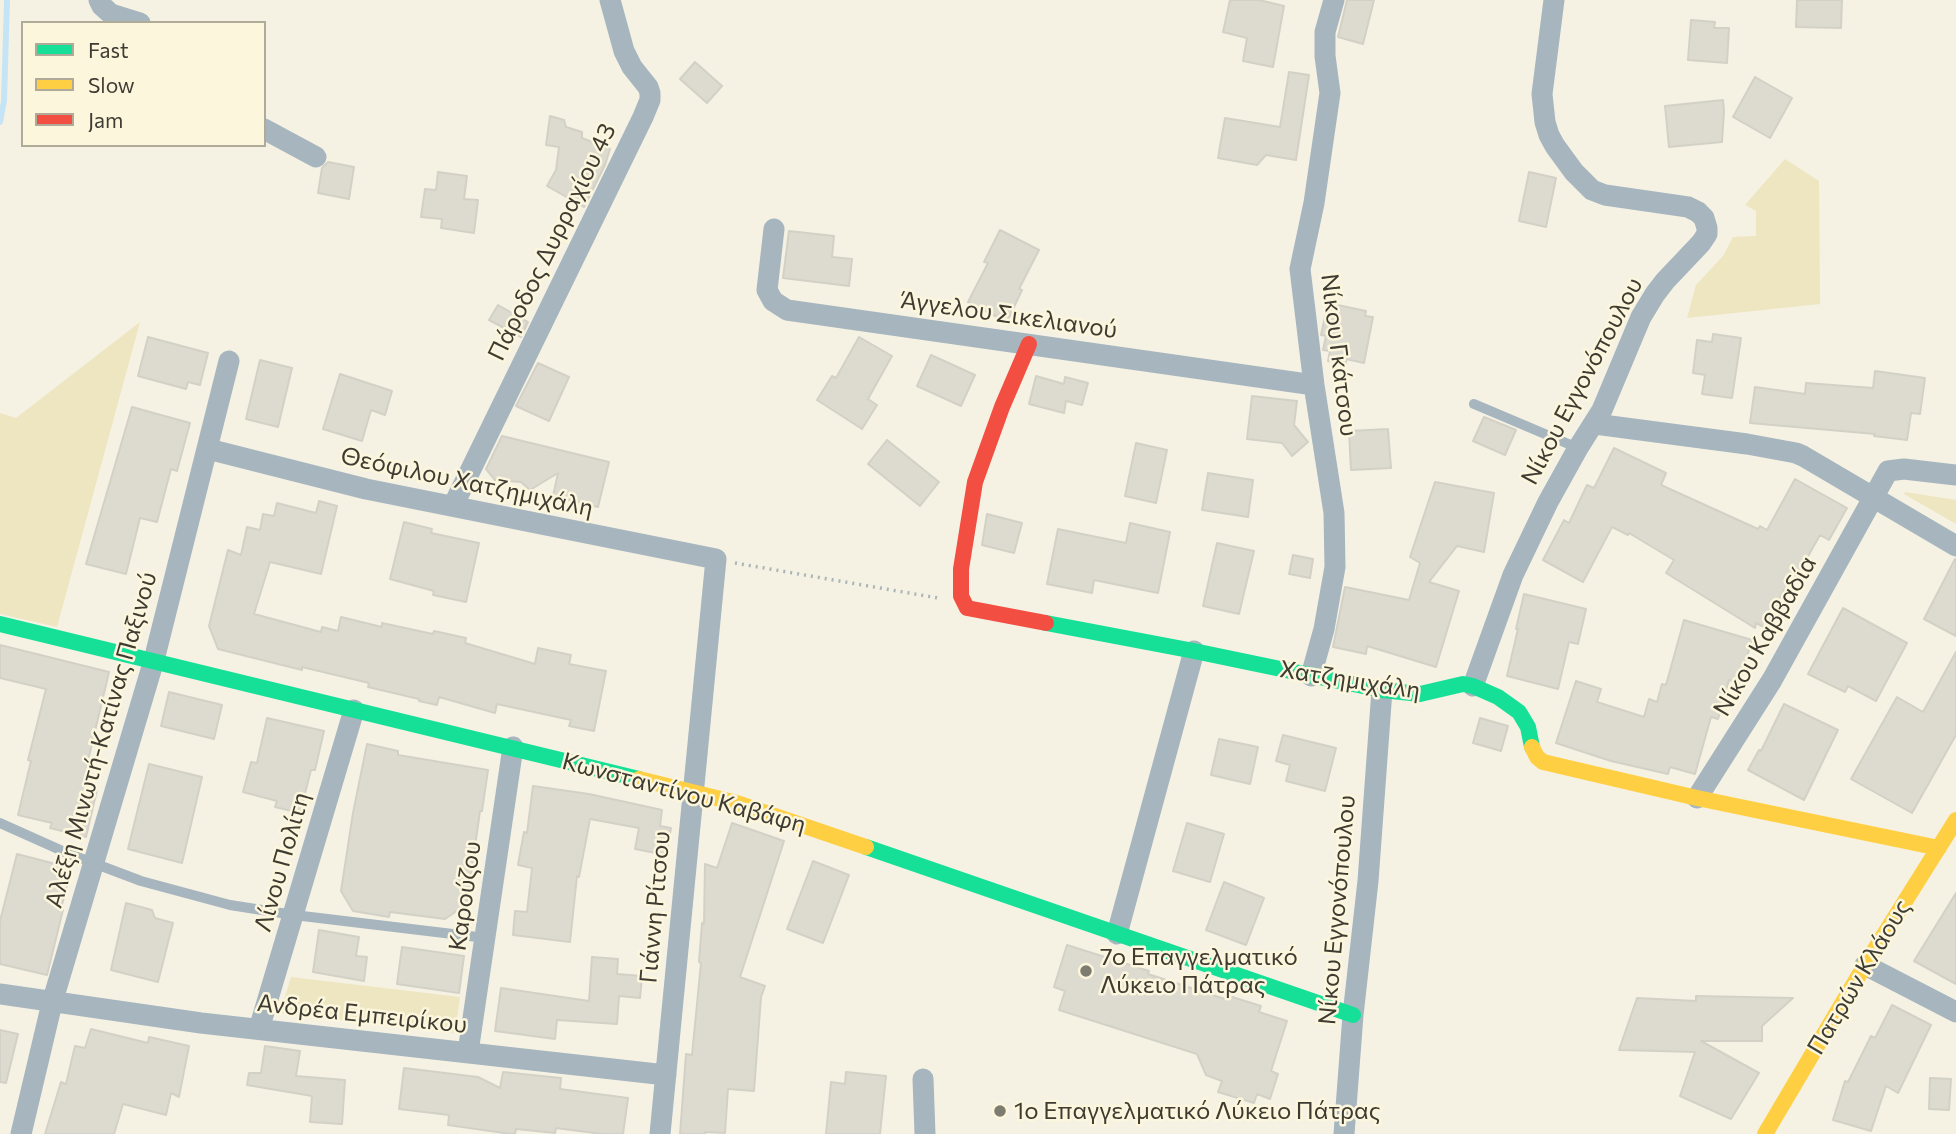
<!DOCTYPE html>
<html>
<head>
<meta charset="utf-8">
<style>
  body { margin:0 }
  #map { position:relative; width:1956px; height:1134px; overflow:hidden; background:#f5f2e4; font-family:Commissioner,sans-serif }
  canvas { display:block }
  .legend { position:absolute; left:21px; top:21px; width:245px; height:126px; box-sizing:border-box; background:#fcf6dd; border:2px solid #b0ab99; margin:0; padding:9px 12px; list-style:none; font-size:21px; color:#3e3b32 }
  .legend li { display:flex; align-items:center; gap:14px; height:35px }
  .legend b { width:35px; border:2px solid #b0ab99 }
</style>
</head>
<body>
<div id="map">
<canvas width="1956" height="1134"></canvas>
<ul class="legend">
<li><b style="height:9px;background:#16e098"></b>Fast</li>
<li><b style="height:9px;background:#ffcf43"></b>Slow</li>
<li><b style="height:9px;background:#f24e42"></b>Jam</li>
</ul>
</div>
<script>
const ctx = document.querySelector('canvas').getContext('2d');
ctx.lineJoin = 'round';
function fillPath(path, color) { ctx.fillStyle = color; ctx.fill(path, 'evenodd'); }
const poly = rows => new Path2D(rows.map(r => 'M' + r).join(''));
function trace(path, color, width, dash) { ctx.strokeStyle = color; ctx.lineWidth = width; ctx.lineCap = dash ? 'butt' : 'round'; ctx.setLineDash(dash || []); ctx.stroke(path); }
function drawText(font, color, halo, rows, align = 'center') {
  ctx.font = font + ' Commissioner,sans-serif'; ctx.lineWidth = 5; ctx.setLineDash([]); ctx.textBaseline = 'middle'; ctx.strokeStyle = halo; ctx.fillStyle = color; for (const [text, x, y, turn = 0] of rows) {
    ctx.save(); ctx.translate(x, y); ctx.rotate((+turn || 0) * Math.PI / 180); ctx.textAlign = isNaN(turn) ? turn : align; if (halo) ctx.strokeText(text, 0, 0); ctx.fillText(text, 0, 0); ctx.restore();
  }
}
fillPath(poly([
  [1785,159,1819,181,1820,304,1687,318,1696,285,1723,256,1733,237,1756,236,1756,211,1745,205],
  [140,322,57,627,0,614,0,413,16,418],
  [1905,492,1956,500,1956,524,1904,494],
  [291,977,460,997,455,1033,280,1013]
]), '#eee5c1');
trace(poly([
  [0,122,4,101,7,0]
]), '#c6e4f6', 6);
const building = poly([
  [1230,0,1259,0,1284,6,1273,67,1243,61,1247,38,1223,32,1230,0],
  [1347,0,1374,0,1363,44,1338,37,1347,0],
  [1797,0,1842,0,1841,28,1796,27,1797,0],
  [1691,20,1715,22,1714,28,1729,28,1727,63,1688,60,1691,20],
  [695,62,722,86,707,103,680,79,695,62],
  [1289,72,1309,75,1296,160,1266,155,1257,165,1218,158,1225,118,1280,127,1289,72],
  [1755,77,1792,98,1770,138,1733,117,1755,77],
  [1723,100,1724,111,1722,142,1669,147,1665,106,1723,100],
  [550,116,564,120,566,127,582,132,582,138,610,149,605,165,584,207,547,186,556,170,559,147,546,145,550,116],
  [328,162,354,167,349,199,318,193,322,168,328,162],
  [438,172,467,176,464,199,478,200,474,233,441,228,442,219,421,217,425,189,436,190,438,172],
  [1529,172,1556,178,1546,227,1519,221,1529,172],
  [1000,230,1039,250,1019,289,1022,290,1007,322,968,302,988,263,984,262,1000,230],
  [789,231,834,236,832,257,852,259,849,286,783,278,789,231],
  [1328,303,1366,311,1365,316,1373,317,1364,363,1346,359,1346,364,1328,361,1330,351,1323,350,1326,336,1321,335,1328,303],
  [498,305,528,322,521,337,489,320,498,305],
  [1713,334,1741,338,1732,398,1702,394,1705,375,1693,373,1697,340,1712,342,1713,334],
  [148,337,208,353,200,385,188,382,186,389,138,376,148,337],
  [859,337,892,356,868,399,877,405,862,429,817,400,832,376,836,378,859,337],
  [931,355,975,375,961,406,917,386,931,355],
  [260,360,292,368,278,427,246,419,260,360],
  [538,363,569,377,549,421,516,406,538,363],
  [1875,371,1925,378,1920,414,1911,413,1907,440,1874,436,1875,434,1750,423,1755,387,1805,394,1806,383,1873,388,1875,371],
  [340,374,392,391,385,415,371,410,362,441,323,429,340,374],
  [1036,376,1064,384,1065,377,1088,383,1082,405,1066,401,1064,413,1029,404,1036,376],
  [1252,396,1297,401,1294,425,1308,442,1292,456,1282,443,1247,439,1252,396],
  [132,407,190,423,177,471,171,469,157,522,140,518,126,574,86,564,132,407],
  [1484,417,1516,430,1505,455,1473,441,1484,417],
  [1388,429,1391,468,1351,470,1349,431,1388,429],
  [502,436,609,462,598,507,553,496,558,473,530,490,521,482,495,480,486,469,502,436],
  [887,440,939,482,920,506,868,464,887,440],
  [1136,443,1167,450,1156,503,1125,496,1136,443],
  [1614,448,1666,473,1661,485,1758,529,1760,526,1767,530,1795,479,1847,508,1829,540,1820,535,1789,590,1785,588,1764,627,1756,623,1755,628,1666,573,1674,560,1629,533,1628,535,1612,527,1583,582,1543,560,1564,520,1569,523,1587,485,1594,488,1614,448],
  [1208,473,1253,480,1248,517,1202,510,1208,473],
  [1435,482,1494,493,1484,552,1457,546,1429,582,1459,591,1436,667,1367,646,1366,654,1333,647,1345,587,1409,600,1420,563,1410,557,1435,482],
  [319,501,337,506,321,574,270,562,254,614,321,632,322,627,338,631,341,617,382,627,382,623,433,634,434,631,466,638,465,643,535,664,538,648,571,655,569,664,606,671,594,731,569,726,571,720,497,704,495,713,439,697,437,705,419,701,419,699,368,687,369,683,302,667,302,670,218,649,209,626,228,550,241,555,247,527,260,530,263,514,274,516,277,503,316,513,319,501],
  [987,514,1022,523,1014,553,982,545,987,514],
  [404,522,432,529,431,533,479,543,466,602,433,595,434,591,390,579,404,522],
  [1130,523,1170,532,1158,593,1094,580,1092,593,1047,584,1058,529,1126,543,1130,523],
  [1217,543,1254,551,1239,614,1203,606,1217,543],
  [1293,555,1313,559,1310,578,1289,574,1293,555],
  [1955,559,1956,559,1956,636,1924,619,1955,559],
  [1524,594,1586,609,1578,644,1569,642,1558,689,1507,676,1518,629,1516,629,1524,594],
  [1843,608,1907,643,1876,701,1848,686,1845,692,1808,674,1843,608],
  [1684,620,1752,640,1739,683,1729,680,1718,719,1711,717,1695,774,1670,767,1668,774,1611,761,1556,743,1576,681,1601,689,1597,702,1644,717,1649,699,1657,702,1662,684,1666,685,1684,620],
  [0,645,109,672,82,786,97,790,86,837,50,828,52,823,18,815,31,761,28,760,46,689,0,678,0,645],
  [1956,652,1956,735,1912,813,1851,779,1897,697,1923,712,1956,652],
  [169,692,222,705,214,739,161,726,169,692],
  [1784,704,1838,730,1804,800,1748,770,1759,750,1761,751,1784,704],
  [267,718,324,731,315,770,311,770,300,813,275,807,277,801,243,792,251,762,257,763,267,718],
  [1480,718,1508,726,1501,751,1473,743,1480,718],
  [1283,735,1336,748,1325,791,1286,781,1290,765,1276,761,1283,735],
  [1219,739,1258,747,1250,784,1211,775,1219,739],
  [367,744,398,751,398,755,488,770,482,811,480,811,467,904,445,919,390,912,389,917,353,911,341,891,353,813,367,744],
  [149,764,202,777,182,863,128,849,149,764],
  [533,786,589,794,662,810,660,826,671,828,666,855,635,849,639,828,590,819,579,877,577,876,570,942,513,935,515,911,527,912,532,868,518,865,524,832,527,833,533,786],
  [732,823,784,841,740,977,765,986,761,997,754,1091,728,1089,725,1133,705,1132,705,1134,680,1134,686,1054,692,1055,701,963,699,962,702,923,704,924,705,864,717,868,732,823],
  [1187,823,1224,834,1210,882,1173,871,1187,823],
  [17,854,71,868,61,909,63,910,47,975,0,964,0,921,17,854],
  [813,861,849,875,823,943,787,929,813,861],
  [1224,882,1264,898,1246,945,1206,930,1224,882],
  [1956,893,1956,984,1914,961,1956,893],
  [126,903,152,910,155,918,173,923,158,982,111,970,126,903],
  [319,930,359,937,356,956,367,957,364,981,313,972,319,930],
  [1067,945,1149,971,1148,974,1228,1000,1229,996,1261,1006,1259,1012,1287,1021,1271,1071,1278,1074,1270,1099,1257,1094,1254,1103,1218,1092,1222,1081,1206,1075,1197,1054,1059,1010,1065,991,1054,987,1067,945],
  [402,947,464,956,459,993,397,984,402,947],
  [592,957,618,959,617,974,642,976,640,998,619,996,617,1024,557,1020,555,1039,495,1031,501,988,589,1001,592,957],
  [1696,996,1793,998,1762,1026,1762,1041,1701,1041,1759,1073,1731,1119,1680,1096,1695,1052,1619,1050,1637,998,1696,1001,1696,996],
  [1892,1005,1931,1025,1898,1093,1886,1086,1871,1131,1833,1120,1845,1081,1848,1082,1871,1036,1875,1038,1892,1005],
  [91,1029,148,1043,149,1037,189,1046,179,1097,171,1093,166,1115,123,1104,114,1134,45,1134,61,1082,66,1084,75,1046,85,1048,91,1029],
  [0,1030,18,1034,6,1083,0,1082,0,1030],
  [265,1046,300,1051,296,1076,345,1080,342,1124,310,1122,312,1096,247,1085,249,1073,261,1073,265,1046],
  [404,1068,478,1077,500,1088,503,1072,561,1078,560,1089,628,1098,623,1134,602,1134,556,1128,555,1133,516,1129,515,1134,511,1134,448,1125,449,1115,399,1109,404,1068],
  [846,1072,886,1076,880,1134,826,1134,831,1082,845,1084,846,1072],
  [1930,1078,1951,1079,1949,1110,1929,1109,1930,1078]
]);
fillPath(building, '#dddbd0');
trace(building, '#d3d1c6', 2);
trace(poly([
  [735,563,938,598]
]), '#acb4b6', 3.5, [2, 5]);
trace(poly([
  [1474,404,1578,448],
  [0,823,67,853,141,881,230,905,294,915,486,938]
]), '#a6b5be', 10);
trace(poly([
  [99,0,102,6,111,14,140,23],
  [264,129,316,157],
  [774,229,767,290,773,301,787,310,1314,385],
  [1595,424,1747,444,1796,453,1803,456,1956,546],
  [208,449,366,489,716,559,660,1134],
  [453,506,643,117,650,100,650,93,648,87,632,67,624,51,610,0],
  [1311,676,1324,629,1335,567,1334,513,1314,385,1300,269,1314,203,1330,93,1325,56,1325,32,1334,0],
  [1473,686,1513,575,1548,502,1578,448,1602,410,1641,317,1655,294,1665,281,1701,243,1707,234,1707,228,1704,218,1698,212,1688,207,1605,195,1592,190,1574,172,1555,146,1549,135,1545,122,1542,94,1554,0],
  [1697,798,1772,680,1888,471,1904,469,1956,475],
  [1117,934,1194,651],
  [1865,965,1956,1012],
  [0,994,201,1023,666,1075],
  [259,1029,354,710],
  [468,1052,513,747],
  [923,1079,925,1134],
  [21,1134,52,1003,154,660,229,361],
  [1344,1134,1353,1015,1368,881,1382,690]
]), '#a6b5be', 21);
trace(poly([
  [1046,623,1194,651,1382,690,1420,694,1463,684,1473,686,1498,697,1519,712,1528,727,1532,747],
  [0,624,639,779],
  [866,847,1353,1015]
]), '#16e098', 16);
trace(poly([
  [1532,747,1537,757,1543,762,1697,798,1939,848],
  [639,779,737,803,866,847],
  [1765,1134,1865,965,1956,820]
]), '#ffcf43', 16);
trace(poly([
  [1029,344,1002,407,975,482,961,569,961,596,967,608,1046,623]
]), '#f24e42', 16);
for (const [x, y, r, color] of [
  [1086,971,7,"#7e7b70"],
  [1000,1111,7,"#7e7b70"]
]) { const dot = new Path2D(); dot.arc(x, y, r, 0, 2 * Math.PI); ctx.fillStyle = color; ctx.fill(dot); trace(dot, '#fcf6dd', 2.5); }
drawText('24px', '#3e3b32', '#fcf6dd', [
  ["Πάροδος Δυρραχίου 43",552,242,-64],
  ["Άγγελου Σικελιανού",1009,315,8],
  ["Νίκου Γκάτσου",1339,355,83],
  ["Νίκου Εγγονόπουλου",1582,381,-62],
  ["Θεόφιλου Χατζημιχάλη",467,482,12],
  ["Νίκου Καββαδία",1765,636,-60],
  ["Χατζημιχάλη",1350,680,9],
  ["Αλέξη Μινωτή-Κατίνας Παξινού",101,740,-74],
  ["Κωνσταντίνου Καβάφη",684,793,15],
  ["Λίνου Πολίτη",282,862,-74],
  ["Καρούζου",465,896,-82],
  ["Γιάννη Ρίτσου",655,907,-85],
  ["Νίκου Εγγονόπουλου",1337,910,-85],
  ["Πατρών Κλάους",1859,977,-59],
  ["Ανδρέα Εμπειρίκου",362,1014,6]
]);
drawText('24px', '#3e3b32', '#fcf6dd', [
  ["7ο Επαγγελματικό",1100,957],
  ["Λύκειο Πάτρας",1100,985],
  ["1o Επαγγελματικό Λύκειο Πάτρας",1014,1111]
], 'left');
</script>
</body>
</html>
